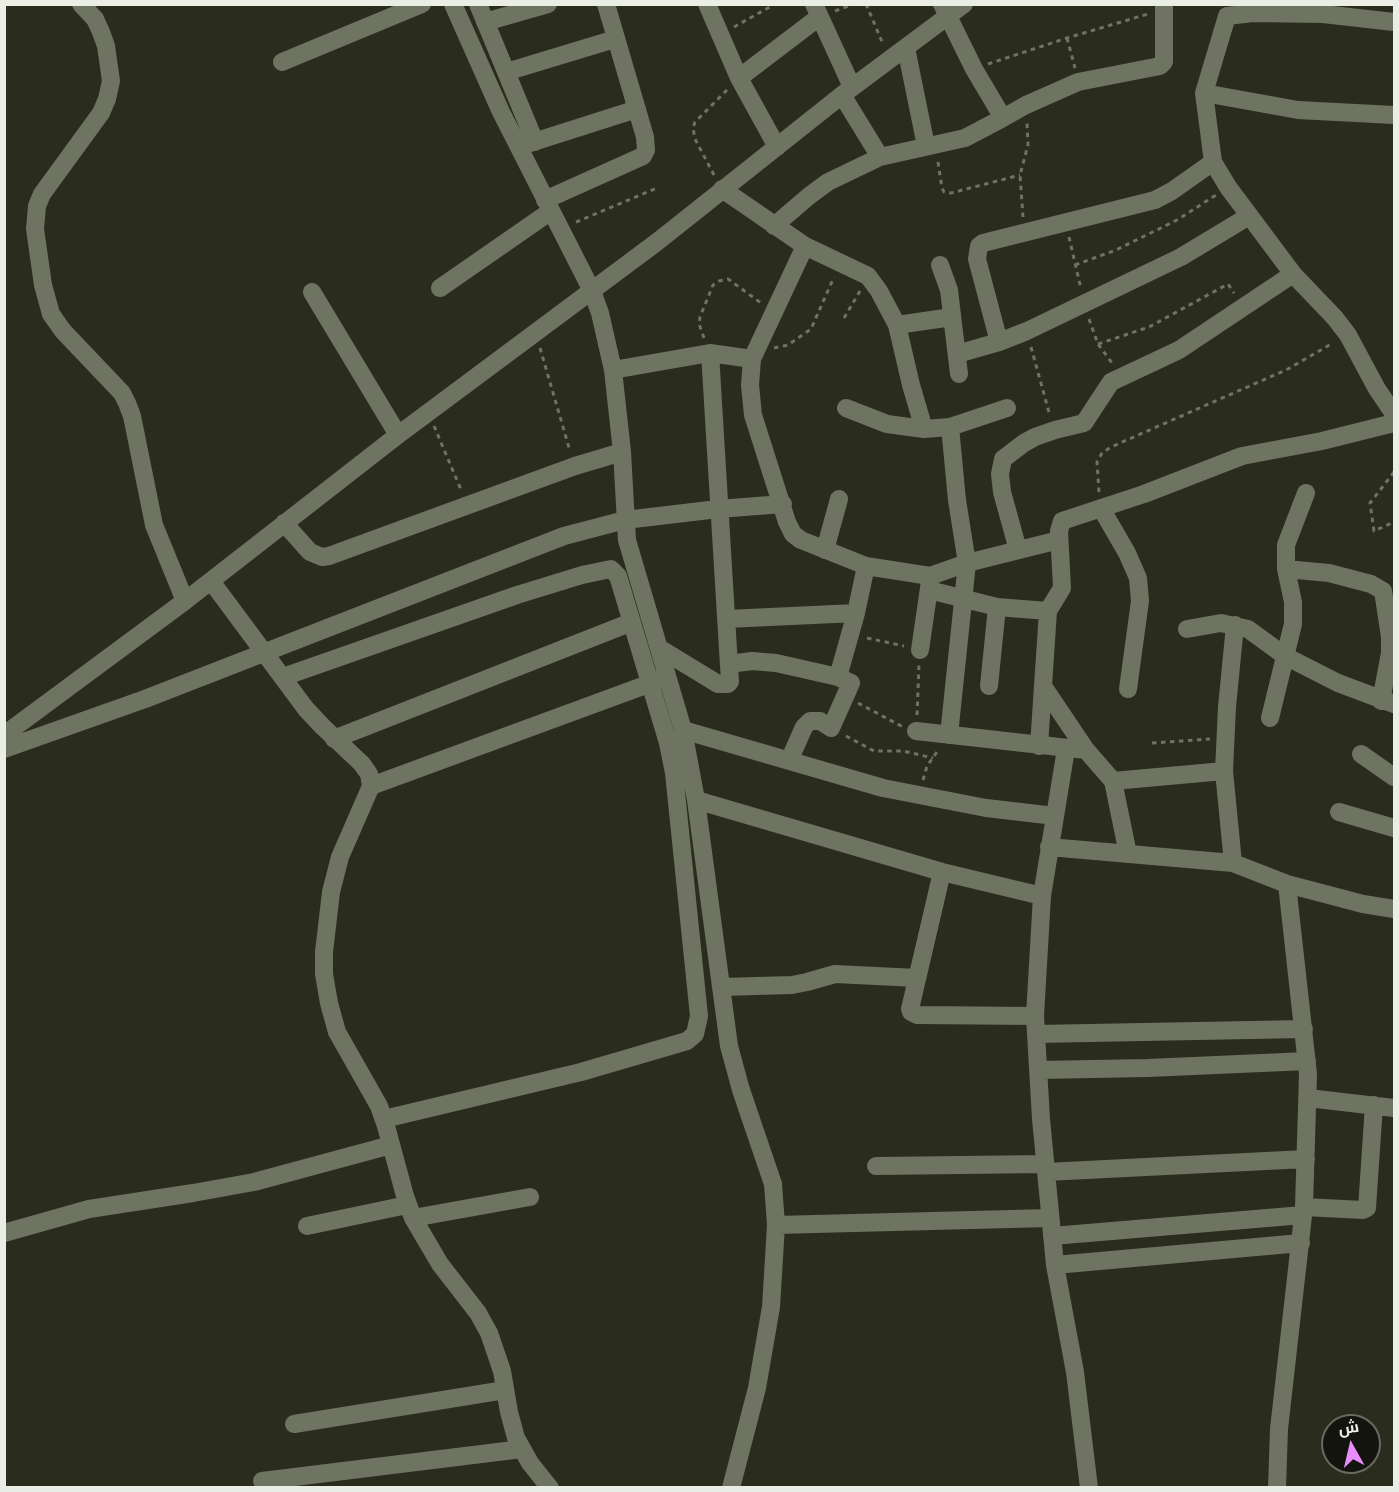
<!DOCTYPE html>
<html>
<head>
<meta charset="utf-8">
<style>
  body { margin:0 }
  #map { position:relative; width:1399px; height:1492px; overflow:hidden; background:#2a2d1d; font-family:"Roboto Condensed",Cairo,sans-serif }
  canvas { display:block }
  .frame { position:absolute; inset:0; border:6px solid #ebeee4; pointer-events:none }
  .north { position:absolute; left:1321px; top:1414px; width:60px; height:60px; box-sizing:border-box; background:#13140d; border:2px solid #696b63; border-radius:50%; rotate:352deg; font-size:16px; font-weight:700; line-height:24px; text-align:center; color:#ebeee4 }
  .north::after { content:''; display:block; margin:auto; width:21px; height:27px; background:#ea8dfc; clip-path:polygon(50% 0,100% 100%,50% 72%,0 100%) }
</style>
</head>
<body>
<div id="map">
<canvas width="1399" height="1492"></canvas>
<div class="frame"></div>
<div class="north">ش</div>
</div>
<script>
const ctx = document.querySelector('canvas').getContext('2d');
ctx.lineJoin = 'round';
const poly = rows => new Path2D(rows.map(r => 'M' + r).join(''));
function trace(path, color, width, dash) { ctx.strokeStyle = color; ctx.lineWidth = width; ctx.lineCap = dash ? 'butt' : 'round'; ctx.setLineDash(dash || []); ctx.stroke(path); }
trace(poly([
  [866,4,883,44],
  [835,11,854,4],
  [734,27,775,4],
  [1067,38,1075,68],
  [988,64,1067,38,1148,14],
  [938,162,942,188,944,192,951,193,1020,175],
  [714,175,695,139,693,128,695,122,727,90],
  [1023,217,1020,175,1028,145,1027,123],
  [576,222,657,188],
  [1069,237,1081,289],
  [1075,265,1116,250,1177,220,1216,195],
  [844,318,860,291],
  [1089,319,1098,344,1112,363],
  [704,338,699,324,700,317,713,285,719,281,728,279,761,303],
  [1098,344,1149,327,1228,284,1234,293],
  [1031,347,1050,416],
  [540,348,570,451],
  [774,348,788,345,811,329,834,277],
  [434,426,462,492],
  [1394,472,1370,503,1374,531,1394,522],
  [1099,492,1097,462,1102,453,1111,447,1286,370,1333,343],
  [867,638,904,646],
  [858,703,903,727],
  [917,715,919,665],
  [846,736,874,751,903,751,933,758],
  [1152,743,1210,739],
  [923,780,927,766,939,749]
]), '#6f7265', 3, [4.5, 4.5]);
trace(poly([
  [81,4,95,19,101,32,106,46,111,81,107,99,101,113,42,194,37,206,35,229,43,285,51,314,63,331,122,393,127,403,132,416,154,525,185,601],
  [453,4,501,112,592,291,600,313,613,370,622,452,627,540,683,730,696,800,729,1046,741,1090,773,1184,776,1225,771,1307,757,1388,731,1488],
  [478,4,535,142],
  [707,4,739,78,777,147],
  [814,4,852,87],
  [942,4,974,69,1003,118,1026,105,1078,82,1160,66,1164,62,1164,4],
  [485,22,548,4],
  [1394,22,1323,14,1253,13,1227,16,1204,93,1213,162,1228,187,1293,274,1335,318,1348,335,1377,389,1394,414],
  [906,48,926,146],
  [282,62,422,4],
  [506,72,615,39],
  [739,78,819,17],
  [1204,93,1298,110,1394,115],
  [842,95,880,157],
  [524,145,637,109],
  [722,189,805,246,868,276,879,291,897,325,911,385,924,429,950,427,1007,408],
  [545,200,643,156,646,150,645,137,606,4],
  [774,226,809,196,828,182,880,157,965,138,1003,118],
  [805,246,752,359,750,385,753,415,787,522,793,534,801,540,866,566,930,576,967,563,1059,540],
  [940,265,949,290,959,374],
  [440,288,551,211],
  [312,292,398,435],
  [897,325,952,317],
  [999,342,977,259,979,246,983,243,1155,200,1172,191,1213,162],
  [957,354,999,342,1027,331,1181,257,1249,216],
  [613,370,710,353,752,359],
  [846,408,887,424,924,429],
  [1101,508,1127,553,1138,578,1140,601,1128,689],
  [284,523,310,552,322,557,329,556,575,466,622,452],
  [825,550,839,499],
  [1018,550,1002,492,1000,474,1003,459,1024,443,1035,437,1055,430,1084,423,1111,382,1179,350,1293,274],
  [1286,569,1329,573,1371,584,1383,591,1390,637,1390,653,1381,701],
  [211,581,306,709,323,727,362,764,369,774,371,786,340,857,331,892,324,952,324,974,329,1003,337,1032,379,1106,386,1126,405,1196,413,1218,440,1264,478,1313,489,1333,502,1371,509,1412,516,1438,530,1463,550,1488],
  [929,590,997,607,1048,611],
  [727,619,856,613],
  [1187,629,1221,623,1248,629,1285,656,1338,683,1394,704],
  [659,648,718,684,728,684,730,682,710,353],
  [920,650,930,581],
  [729,664,752,661,776,663,838,677,851,683,831,728,820,721,810,721,804,727,789,761],
  [283,677,517,595,582,575,611,569,618,576,668,743,674,773,699,1016,695,1034,687,1041,581,1072,384,1119],
  [838,677,856,613,866,566],
  [989,686,997,607],
  [1043,686,1086,750],
  [1270,718,1293,624,1293,602,1286,569,1286,545,1306,493],
  [683,730,883,788,986,808,1055,816],
  [916,731,1086,750,1113,781,1128,854],
  [4,735,185,601,398,435,657,242,842,95,964,4],
  [949,735,967,563,957,500,950,427],
  [334,739,632,622],
  [1039,746,1048,611,1062,588,1059,531,1062,521,1144,494,1242,456,1322,441,1394,423],
  [4,749,145,699,564,536,625,520,718,509,783,504],
  [1066,749,1042,896,1035,1016,1041,1119,1055,1265,1075,1372,1089,1488],
  [1361,754,1394,777],
  [1113,781,1224,771],
  [371,786,662,679],
  [696,800,942,872,1042,896],
  [1339,812,1394,828],
  [1049,847,1233,863,1224,771,1227,707,1235,625],
  [1233,863,1287,884,1308,1074,1304,1207,1279,1429,1277,1488],
  [942,872,910,1009,911,1012,917,1015,1035,1016],
  [1287,884,1363,904,1394,909],
  [721,987,792,985,807,982,835,974,917,978],
  [1036,1034,1304,1029],
  [1038,1070,1148,1068,1307,1061],
  [1308,1098,1394,1108],
  [876,1166,1045,1164],
  [1046,1172,1306,1159],
  [1304,1207,1363,1210,1367,1208,1374,1105],
  [413,1218,530,1197],
  [776,1225,1050,1218],
  [307,1226,407,1205],
  [4,1233,89,1209,193,1193,254,1182,391,1145],
  [1052,1236,1303,1215],
  [1055,1265,1301,1243],
  [294,1424,505,1390],
  [262,1481,522,1449]
]), '#6f7361', 18);
</script>
</body>
</html>
